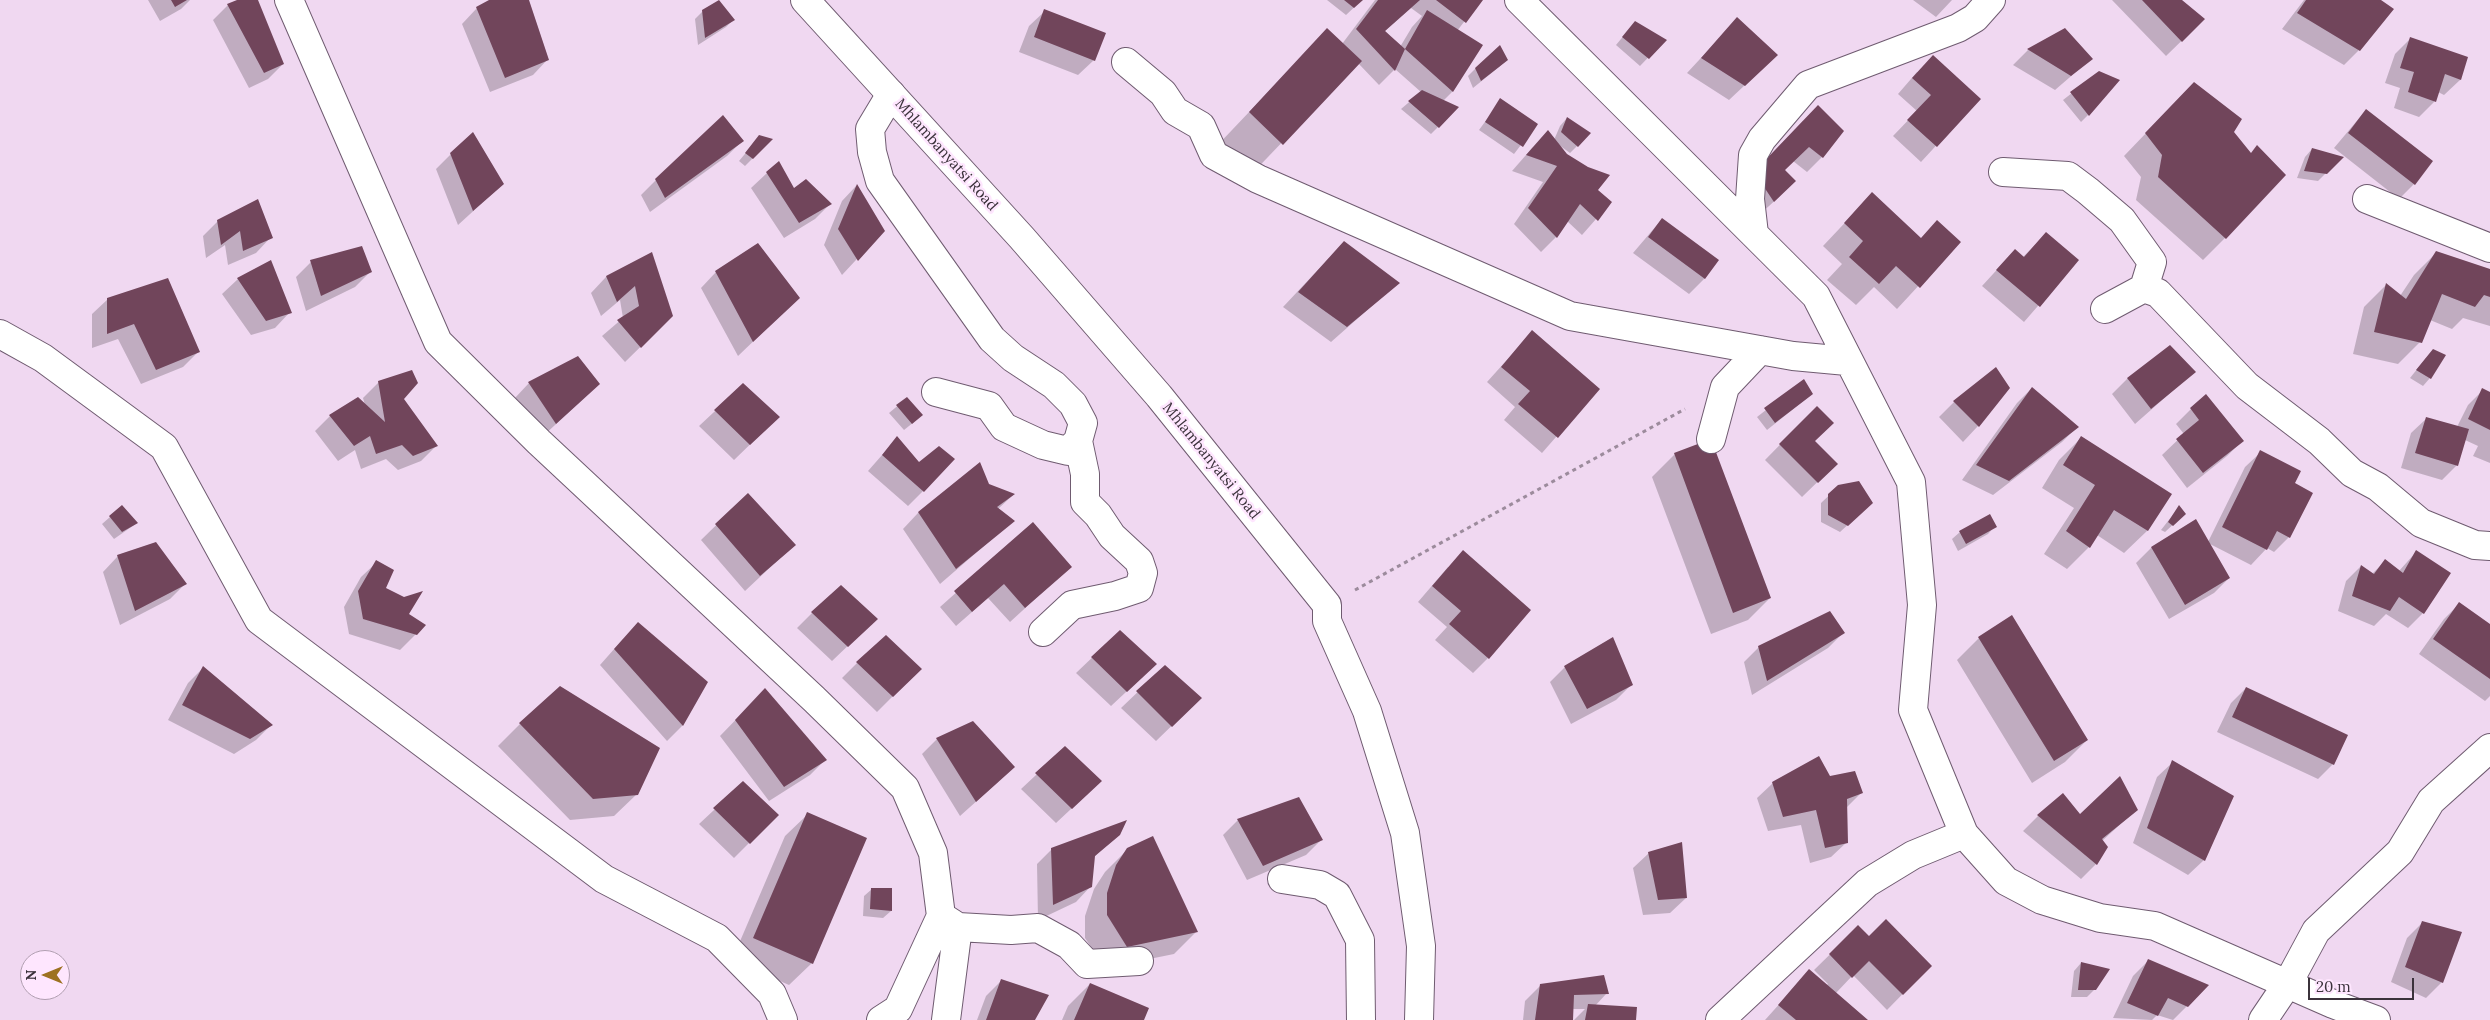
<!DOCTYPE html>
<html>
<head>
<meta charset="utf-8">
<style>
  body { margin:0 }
  #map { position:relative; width:2490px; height:1020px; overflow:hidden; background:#f0d8f1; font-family:Lora,serif }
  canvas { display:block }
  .north { position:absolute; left:20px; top:950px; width:50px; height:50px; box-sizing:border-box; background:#fee6fe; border:1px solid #b09eb0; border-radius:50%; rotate:270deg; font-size:14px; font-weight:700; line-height:20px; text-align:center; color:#3b323b }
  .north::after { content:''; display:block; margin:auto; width:18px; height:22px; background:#9d7121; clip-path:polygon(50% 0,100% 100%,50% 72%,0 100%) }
  .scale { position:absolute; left:2308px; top:978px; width:106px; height:22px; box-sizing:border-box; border:2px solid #3b323b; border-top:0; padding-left:6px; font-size:15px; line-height:18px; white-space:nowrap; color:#3b323b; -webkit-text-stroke:4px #fee6fe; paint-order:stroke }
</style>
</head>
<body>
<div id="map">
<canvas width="2490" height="1020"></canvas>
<div class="north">N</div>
<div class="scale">20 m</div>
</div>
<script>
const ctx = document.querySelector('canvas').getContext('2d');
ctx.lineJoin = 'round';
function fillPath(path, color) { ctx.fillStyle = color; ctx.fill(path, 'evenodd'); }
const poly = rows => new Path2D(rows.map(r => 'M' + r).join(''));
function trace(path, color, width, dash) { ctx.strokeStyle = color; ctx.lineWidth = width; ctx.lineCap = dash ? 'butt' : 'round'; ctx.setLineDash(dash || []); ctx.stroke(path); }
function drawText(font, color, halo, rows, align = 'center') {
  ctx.font = font + ' Lora,serif'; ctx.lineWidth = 5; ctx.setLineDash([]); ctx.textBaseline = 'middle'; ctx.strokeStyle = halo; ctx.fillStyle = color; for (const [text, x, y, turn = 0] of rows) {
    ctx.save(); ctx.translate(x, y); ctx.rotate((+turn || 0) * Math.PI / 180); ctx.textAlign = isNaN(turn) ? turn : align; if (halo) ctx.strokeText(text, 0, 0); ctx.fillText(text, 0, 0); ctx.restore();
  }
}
fillPath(poly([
  [148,0,190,0,181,9,160,21],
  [241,0,256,0,283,64,268,79,249,88,213,20,228,5],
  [492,0,527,0,548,59,533,75,490,92,462,24,477,8],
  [1327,0,1362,0,1346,15],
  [1375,0,1481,0,1457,31,1481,46,1452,92,1443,101,1457,108,1431,134,1401,109,1421,92,1395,69,1379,85,1358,63,1245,181,1213,150,1327,30,1342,44],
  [1411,8,1422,16,1412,27,1400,47,1385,31],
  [1913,0,1952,0,1936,17],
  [2112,0,2180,0,2203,20,2166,56],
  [2304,0,2379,0,2359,50,2344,65,2282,29],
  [703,11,733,20,726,27,698,45,695,19],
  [1045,11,1094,60,1078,75,1019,52,1029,26],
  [1737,19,1761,70,1729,100,1687,73],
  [1635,22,1665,40,1640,66,1616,45],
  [2065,29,2091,59,2055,90,2013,65,2028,50],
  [2411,38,2467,58,2460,80,2444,95,2438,92,2434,102,2419,117,2394,108,2400,88,2385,83,2395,54],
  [1506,60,1499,67,1473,88,1468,76,1476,68],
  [1917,72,1979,99,1921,162,1893,136,1917,111,1898,94],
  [2099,72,2088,115,2081,122,2063,100],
  [1501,100,1537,124,1514,154,1479,130],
  [2172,106,2233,132,2225,238,2203,260,2136,200,2141,177,2124,156],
  [2366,110,2414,184,2399,199,2334,148],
  [1567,118,1577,146,1570,153,1559,145,1566,155,1587,169,1596,190,1611,202,1582,235,1567,221,1556,237,1541,252,1514,224,1543,182,1512,171,1533,147,1554,140,1560,126],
  [1803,121,1822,157,1807,172,1793,161,1783,170,1780,196,1758,216,1739,188],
  [759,137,771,140,745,166,739,161],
  [742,141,727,156,650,212,641,195,656,180],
  [2312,149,2342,157,2318,181,2297,178,2305,157],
  [451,154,503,184,458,225,436,169],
  [767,173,793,190,830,204,815,219,784,238,751,188],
  [856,186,883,231,842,275,824,245,842,201],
  [1872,194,1921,239,1959,242,1897,309,1874,287,1856,305,1827,280,1842,264,1823,246],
  [1662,219,1717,260,1704,279,1689,294,1633,253],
  [218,221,271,237,256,253,228,265,225,245,206,258,203,236],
  [2046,234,2077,261,2024,322,1982,286,2015,250,2023,257],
  [2436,253,2490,270,2490,326,2463,318,2452,329,2430,320,2420,342,2398,364,2353,354,2364,307,2386,285,2400,296,2414,275],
  [651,254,672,316,625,362,602,336,623,318,620,300,601,316,591,293,606,277],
  [1329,258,1398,283,1331,342,1283,307],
  [270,262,290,312,275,328,251,335,222,294,238,279],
  [311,262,370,272,355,287,306,311,296,277],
  [716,272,783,313,738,356,701,288],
  [108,299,198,352,183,367,141,384,118,339,92,348,92,314],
  [1532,332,1598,389,1542,453,1504,420,1515,407,1487,382],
  [2170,347,2194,372,2135,424,2112,394,2127,379],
  [2426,358,2430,378,2423,386,2410,378],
  [1803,381,1812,394,1767,430,1757,417],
  [379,382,402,399,436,446,421,461,398,470,386,459,361,469,355,450,338,461,315,431,330,416,365,405,363,398],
  [529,383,583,399,541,438,514,399],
  [743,385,763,432,734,460,699,426],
  [2008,388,1978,426,1963,442,1939,417,1954,402],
  [2032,388,2077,427,2062,442,1993,495,1962,480,2017,403],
  [2483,390,2490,393,2490,463,2473,456,2478,446,2465,440,2457,465,2442,480,2401,468,2411,433,2427,418,2457,427,2468,405],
  [907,398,914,422,904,430,889,413],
  [1817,407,1814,441,1836,464,1802,497,1765,460],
  [2191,409,2242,441,2227,456,2187,488,2162,455,2184,434,2176,424],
  [2082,437,2170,495,2147,531,2124,553,2097,535,2089,547,2067,569,2044,554,2074,508,2042,488,2059,460],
  [897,438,923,491,908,506,868,471],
  [2261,452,2293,484,2289,537,2274,552,2267,548,2251,565,2208,543,2229,578,2214,593,2169,619,2136,563,2151,548,2195,521,2208,542,2245,467],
  [1675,454,1770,598,1748,620,1711,634,1652,477],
  [980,464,988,485,1013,495,998,509,1013,521,940,584,903,529,918,513],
  [1839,486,1864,510,1840,532,1821,522,1821,503],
  [747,495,794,545,745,591,701,540],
  [2179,507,2177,521,2165,532,2161,530],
  [110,517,137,523,114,539,102,524],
  [1033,524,1070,567,1010,622,988,598,956,626,940,607],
  [1995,526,1988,534,1958,551,1952,539,1960,532],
  [2416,552,2423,613,2408,628,2386,614,2374,626,2338,611,2346,581,2361,566,2372,574,2385,561,2399,571],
  [118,556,185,584,170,599,120,625,103,572],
  [377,562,384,589,407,614,424,626,400,650,349,634,344,607,361,577],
  [1448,567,1488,658,1473,673,1435,640,1447,627,1418,602],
  [2459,604,2490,626,2490,696,2485,701,2419,654,2444,619],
  [812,613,876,619,832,661,797,628],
  [1120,631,1140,679,1111,706,1076,673],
  [1843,633,1828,648,1752,695,1744,662,1759,647],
  [1979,638,2087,740,2065,762,2032,783,1957,660],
  [623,639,706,682,682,726,667,741,600,665],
  [857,663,920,669,877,712,842,678],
  [1165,666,1185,713,1156,741,1121,708],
  [1565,667,1631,685,1616,700,1571,724,1550,682],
  [203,668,271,725,256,740,234,754,168,720,188,683],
  [2246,688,2333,764,2318,779,2217,732,2231,703],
  [750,705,825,760,810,775,769,801,720,736],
  [520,724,637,794,614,816,570,820,498,746],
  [937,739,998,782,960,816,922,754],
  [1065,748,1085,796,1056,823,1021,789],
  [2173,762,2204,860,2188,875,2133,843,2157,777],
  [1829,777,1861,793,1846,808,1847,842,1831,857,1810,863,1801,825,1768,831,1757,798,1773,783],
  [743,783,777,815,734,858,699,824],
  [2136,810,2102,841,2096,864,2081,879,2023,831,2038,816,2080,815],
  [808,814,812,963,789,985,732,960,785,836],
  [1238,820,1321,840,1306,855,1247,880,1223,835],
  [1119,834,1093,858,1091,886,1076,902,1038,920,1037,864,1052,849],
  [1128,849,1196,932,1174,954,1105,968,1085,938,1085,916,1094,889,1105,872],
  [1649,853,1686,898,1670,913,1643,915,1633,868],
  [872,889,891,911,883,918,863,916,864,896],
  [2422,923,2460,933,2442,982,2426,998,2391,982,2407,938],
  [1858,927,1869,938,1930,966,1887,1010,1853,975,1836,993,1866,1020,1765,1020,1809,971,1827,985,1828,984,1814,970],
  [2149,960,2187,1006,2173,1020,2157,1015,2152,1020,2113,1018,2133,976],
  [2081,963,2095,989,2087,997,2071,997,2074,971],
  [1002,980,1033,1020,977,1020,986,996],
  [1090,984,1143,1020,1062,1020,1068,1006],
  [1541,985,1607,993,1595,1006,1634,1020,1574,1020,1585,1009,1572,1009,1571,1020,1523,1020,1525,1001]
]), '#0003');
fillPath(poly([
  [171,0,187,0,175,7],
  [237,0,258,0,284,64,264,73,227,4],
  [489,0,529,0,549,60,505,78,476,7],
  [719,0,735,20,705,38,702,10],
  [1344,0,1363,0,1354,8],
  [1378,0,1420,0,1385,31,1405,49,1395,71,1356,29],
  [1436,0,1483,0,1466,23],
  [2142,0,2182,0,2205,19,2182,42],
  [2306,0,2381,0,2394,9,2360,51,2297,13],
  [1044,9,1106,33,1095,61,1034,37],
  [1427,10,1483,45,1453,92,1405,49],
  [1737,17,1778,55,1745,86,1701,58],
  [1635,21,1667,40,1649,59,1622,37],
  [1327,28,1362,61,1283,145,1249,112],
  [2065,28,2093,59,2071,76,2027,49],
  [2410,37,2468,57,2461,80,2445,74,2436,102,2408,92,2414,72,2400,68],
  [1500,45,1508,60,1481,81,1475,68],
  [1933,55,1981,99,1937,147,1907,120,1931,95,1912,78],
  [2099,71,2120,80,2089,116,2070,92],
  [2194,82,2242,119,2234,132,2251,153,2257,145,2286,175,2226,239,2158,177,2162,155,2145,133],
  [1422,90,1459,107,1439,128,1408,101],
  [1500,98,1538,124,1523,147,1485,122],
  [1818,105,1844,131,1823,158,1809,147,1785,170,1796,181,1774,202,1754,172],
  [2366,109,2433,161,2415,185,2348,133],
  [723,115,744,141,665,198,655,179],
  [1567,117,1591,133,1578,147,1561,132],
  [1548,130,1567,154,1588,167,1610,175,1598,190,1612,202,1598,221,1580,204,1557,238,1528,208,1557,166,1526,155],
  [473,132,504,184,473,211,450,153],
  [759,135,773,139,753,159,745,153],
  [2312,148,2344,157,2327,174,2304,171],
  [779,161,794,188,806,179,832,204,799,223,766,172],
  [857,184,885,231,858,261,838,229],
  [1872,192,1921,238,1937,220,1961,242,1920,288,1896,266,1879,284,1849,257,1863,241,1844,223],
  [258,199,273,238,243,251,240,231,221,245,217,220],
  [1662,218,1719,260,1705,279,1648,237],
  [2046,232,2079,260,2040,307,1996,270,2015,249,2024,257],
  [1344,241,1400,283,1347,327,1298,292],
  [758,243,800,298,753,342,715,271],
  [362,246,372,272,321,296,310,260],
  [2436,251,2490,269,2490,297,2484,295,2475,307,2442,294,2422,343,2374,332,2386,283,2406,299],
  [652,252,673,316,641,348,617,320,639,306,635,286,617,302,606,276],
  [271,260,292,313,266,321,237,278],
  [168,278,200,352,156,370,134,324,107,334,107,298],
  [1532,330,1600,389,1558,438,1518,404,1530,391,1501,367],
  [2170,345,2196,372,2151,409,2127,378],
  [2433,349,2446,355,2431,379,2416,370],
  [578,356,600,384,556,424,528,382],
  [1996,367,2010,388,1979,427,1953,401],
  [412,370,418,383,404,399,438,446,413,456,402,445,376,454,370,436,354,446,329,415,358,397,385,422,378,381],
  [1804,379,1813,394,1775,423,1764,408],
  [743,383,780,417,750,445,714,410],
  [2032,387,2079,427,2009,481,1976,465],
  [2482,388,2490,392,2490,430,2468,419],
  [2206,394,2244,441,2203,473,2176,439,2199,420,2190,408],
  [907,397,923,415,912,424,896,405],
  [1817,406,1834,423,1815,441,1838,464,1818,483,1779,444],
  [2426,417,2469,429,2458,466,2415,453],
  [897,436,919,462,939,446,955,459,924,492,882,455],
  [2081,436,2172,494,2148,531,2114,510,2090,548,2066,531,2095,485,2063,465],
  [1711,439,1771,598,1733,613,1674,453],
  [2260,450,2301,471,2295,483,2313,493,2290,538,2277,531,2267,550,2222,527],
  [980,462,989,484,1015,494,997,507,1015,521,956,569,918,512],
  [1859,481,1873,503,1848,526,1828,515,1828,494,1838,485],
  [748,493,796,545,760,576,715,524],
  [122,505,138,523,122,532,109,516],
  [2179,505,2186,514,2173,526,2168,522],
  [1990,514,1997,527,1966,544,1959,531],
  [2196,519,2230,578,2185,605,2151,547],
  [1033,522,1072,567,1025,608,1004,584,972,612,954,591],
  [156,542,187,584,135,611,117,555],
  [1463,550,1531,610,1489,659,1449,624,1461,611,1432,586],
  [2416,550,2451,573,2424,614,2399,597,2390,611,2352,596,2361,565,2374,574,2385,559,2403,573],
  [376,560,394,570,386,588,404,597,423,591,409,614,426,625,417,635,363,619,358,591],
  [841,585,878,619,848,647,811,612],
  [2459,602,2490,624,2490,679,2433,639],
  [1830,611,1845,633,1767,681,1758,646],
  [2012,615,2088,740,2054,761,1978,637],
  [638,622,708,682,683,726,614,649],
  [1120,630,1157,664,1127,692,1091,657],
  [886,635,922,669,893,697,856,662],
  [1613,637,1633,685,1587,709,1564,666],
  [1165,665,1202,698,1172,727,1136,691],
  [203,666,273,725,250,739,182,705],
  [560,686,660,748,638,795,593,799,519,723],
  [2246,687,2348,735,2334,765,2232,717],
  [765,688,827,760,784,787,735,720],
  [973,721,1015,767,976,802,936,738],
  [1065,746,1102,781,1072,809,1035,773],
  [1819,756,1830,776,1855,771,1863,793,1847,799,1848,843,1825,848,1816,810,1783,817,1772,782],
  [2172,760,2234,796,2205,861,2147,828],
  [2120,776,2138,810,2102,839,2108,847,2097,865,2037,815,2063,793,2080,814],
  [743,781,779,815,750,844,713,808],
  [1299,797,1323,840,1263,866,1237,819],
  [807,812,867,838,813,964,753,938],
  [1127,820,1120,835,1095,856,1092,887,1053,905,1051,848],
  [1153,836,1198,932,1127,947,1107,915,1107,893,1116,865,1127,848],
  [1682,842,1687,898,1658,900,1648,852],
  [871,888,892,888,892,911,870,909],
  [1886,919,1932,966,1903,995,1869,961,1852,978,1829,954,1858,925,1869,936],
  [2422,921,2462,932,2443,983,2405,967],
  [2148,959,2209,985,2188,1007,2168,998,2158,1016,2127,1003],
  [2081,962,2110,969,2096,990,2078,990],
  [1809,969,1868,1020,1796,1020,1778,1005],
  [1604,975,1609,994,1574,995,1573,1020,1535,1020,1540,984],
  [1001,979,1049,995,1035,1020,986,1020],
  [1090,983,1149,1008,1144,1020,1074,1020],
  [1588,1004,1637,1007,1636,1020,1585,1020]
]), '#71455b');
const minor = poly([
  [289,0,438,342,539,442,814,699,905,788,933,853,941,916,898,1009,881,1020],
  [1519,0,1816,296,1911,482,1922,605,1913,710,1964,834,2006,881,2042,900,2100,918,2155,926,2333,1004,2376,1020],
  [1126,62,1163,93,1175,111,1201,126,1214,155,1258,179,1570,316,1793,356,1847,361],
  [891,94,870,129,872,152,880,181,992,339,1013,358,1054,385,1073,404,1083,423,1078,441,1068,451,1043,445,1004,427,989,406,936,392],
  [2003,172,2068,176,2088,191,2122,220,2152,262,2144,288],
  [2367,199,2490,248],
  [1754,234,1750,199,1753,155,1762,139,1808,85,1958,28,1975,18,1991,0],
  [2105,309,2144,288,2158,293,2247,386,2319,441,2352,473,2378,487,2421,523,2475,545,2490,546],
  [0,334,43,358,164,447,259,620,604,879,717,938,772,994,783,1020],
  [1711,439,1725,387,1760,350],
  [1043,632,1072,605,1115,596,1139,588,1143,573,1139,561,1112,536,1098,515,1085,502,1085,474,1078,441],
  [1282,879,1320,885,1337,895,1360,940,1361,1020],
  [941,916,958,927,1011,930,1038,928,1069,945,1087,964,1139,961],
  [946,1020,958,927],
  [1720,1020,1867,883,1913,855,1964,834],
  [2263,1020,2288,983,2316,931,2400,852,2431,801,2490,748]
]);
const secondary = poly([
  [805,0,1022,238,1159,396,1327,605,1327,621,1367,711,1405,833,1421,946,1419,1020]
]);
trace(minor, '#6f5b70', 30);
trace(secondary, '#6f5b70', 30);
trace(poly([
  [1355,590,1685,409]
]), '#9c8b9c', 3, [4, 4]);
trace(minor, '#fff', 28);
trace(secondary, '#fff', 28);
drawText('15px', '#3b323b', '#fee6fe', [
  ["Mhlambanyatsi Road",946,155,48],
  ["Mhlambanyatsi Road",1211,461,51]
]);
</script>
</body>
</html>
